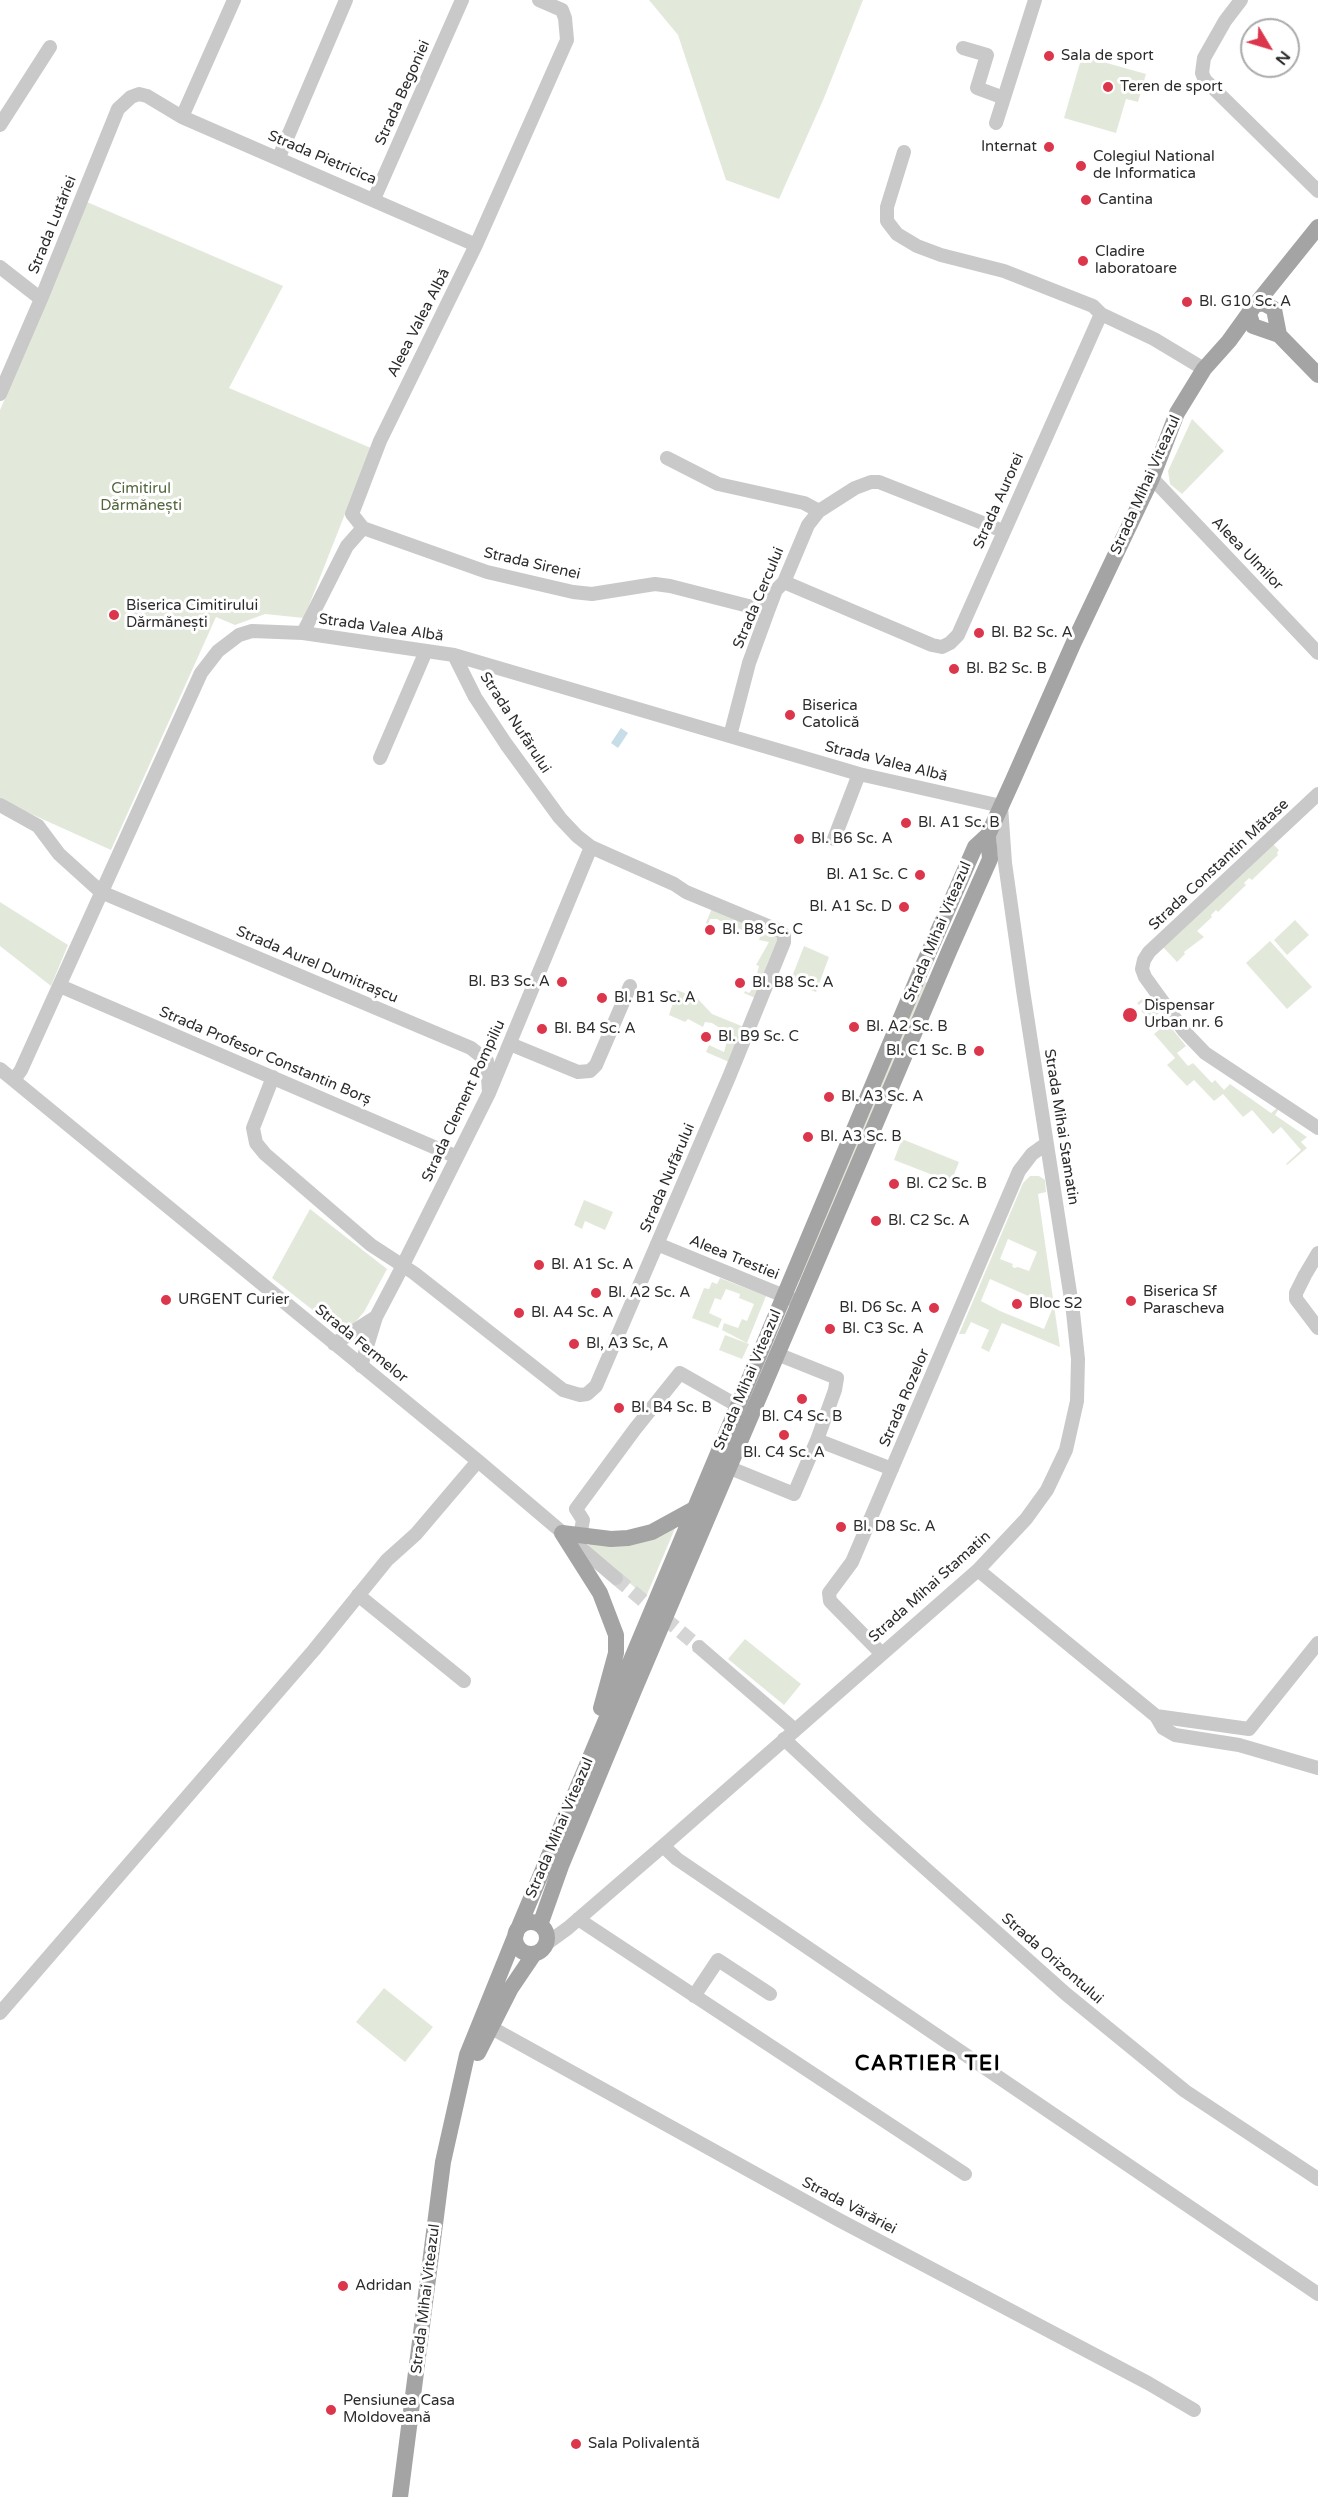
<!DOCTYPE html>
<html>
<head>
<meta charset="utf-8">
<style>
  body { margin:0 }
  #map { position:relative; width:1318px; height:2497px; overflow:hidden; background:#fff; font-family:"Varela Round",sans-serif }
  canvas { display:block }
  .north { position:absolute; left:1240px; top:18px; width:60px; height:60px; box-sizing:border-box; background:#fff; border:2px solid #ababab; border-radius:50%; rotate:128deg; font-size:16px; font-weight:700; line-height:24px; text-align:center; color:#2c2c2c }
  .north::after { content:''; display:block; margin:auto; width:21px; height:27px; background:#db364b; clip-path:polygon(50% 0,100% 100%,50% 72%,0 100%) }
</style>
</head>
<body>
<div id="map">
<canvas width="1318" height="2497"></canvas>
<div class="north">N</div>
</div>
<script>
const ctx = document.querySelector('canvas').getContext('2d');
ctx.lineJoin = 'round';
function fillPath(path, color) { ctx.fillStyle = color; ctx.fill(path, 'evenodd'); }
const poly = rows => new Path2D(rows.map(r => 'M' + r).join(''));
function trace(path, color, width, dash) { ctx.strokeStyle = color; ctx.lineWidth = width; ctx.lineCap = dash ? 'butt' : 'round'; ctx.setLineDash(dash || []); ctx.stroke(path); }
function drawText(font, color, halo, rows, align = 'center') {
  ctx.font = font + ' "Varela Round",sans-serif'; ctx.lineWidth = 6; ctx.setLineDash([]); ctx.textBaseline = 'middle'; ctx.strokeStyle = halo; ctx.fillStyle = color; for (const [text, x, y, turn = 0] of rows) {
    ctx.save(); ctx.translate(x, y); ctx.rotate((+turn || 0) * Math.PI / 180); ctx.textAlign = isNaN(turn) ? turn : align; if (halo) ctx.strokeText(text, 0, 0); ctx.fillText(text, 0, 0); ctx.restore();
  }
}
fillPath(poly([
  [649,0,863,0,824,98,779,199,726,180,678,35],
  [1082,56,1146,74,1138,102,1126,99,1116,133,1064,118],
  [87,202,283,286,229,388,371,448,304,618,265,614,235,625,216,617,111,850,0,800,0,410],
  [1192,419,1224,451,1182,494,1170,484,1168,471],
  [1273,844,1279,850,1277,853,1278,855,1252,880,1249,878,1244,883,1246,885,1218,912,1216,910,1211,915,1212,917,1197,931,1204,937,1184,952,1185,954,1177,962,1163,947],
  [0,902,68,945,51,986,0,946],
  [712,908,774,934,777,938,777,942,755,998,744,993,745,991,749,993,753,988,759,966,756,965,769,942,759,940,760,937,737,928,736,930,717,919,710,919,708,924,706,923],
  [1295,920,1309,935,1287,955,1274,940],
  [1270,941,1312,987,1287,1009,1246,963],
  [804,946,829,957,816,992,790,982],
  [926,982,929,985,883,1092,878,1090,924,983],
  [677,990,697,998,712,1014,744,1027,729,1062,706,1052,709,1045,724,1052,729,1034,712,1023,705,1022,703,1027,688,1019,685,1022,669,1015],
  [1145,997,1159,1013,1146,1026,1143,1022,1148,1018,1141,1011,1146,1007,1142,1002,1139,1005,1137,1003],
  [1165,1025,1169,1025,1186,1046,1177,1053,1188,1066,1193,1063,1212,1083,1215,1080,1224,1090,1230,1084,1271,1113,1277,1108,1279,1109,1275,1115,1307,1137,1301,1142,1307,1148,1287,1165,1286,1164,1301,1150,1281,1127,1273,1134,1252,1110,1243,1117,1223,1094,1214,1101,1194,1080,1187,1086,1167,1065,1175,1058,1154,1034],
  [875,1098,880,1099,803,1282,798,1280],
  [902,1139,959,1162,951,1182,894,1160],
  [1030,1176,1039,1176,1045,1180,1046,1192,1038,1194,1060,1347,1002,1323,989,1352,981,1348,989,1330,971,1322,965,1334,959,1334,1023,1183],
  [1008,1239,1037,1252,1029,1271,1018,1267,1014,1268,1012,1266,1013,1264,1000,1259],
  [990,1279,1053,1307,1044,1329,1000,1311,981,1301],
  [584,1200,613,1212,605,1230,585,1221,582,1229,574,1225],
  [310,1209,387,1269,364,1312,352,1326,333,1326,272,1278],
  [720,1278,766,1296,747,1343,722,1330,724,1323,738,1328,742,1319,747,1321,754,1304,739,1298,740,1294,726,1289,721,1300,715,1298,709,1313,722,1319,718,1328,692,1318,704,1288,709,1289,712,1282,717,1284],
  [725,1335,749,1344,742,1359,719,1350],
  [676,1526,646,1597,587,1547,590,1542],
  [745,1639,801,1684,784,1705,728,1659],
  [384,1988,433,2027,405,2062,356,2022]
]), '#e3e9da');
fillPath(poly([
  [621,728,628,733,618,748,611,743]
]), '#c7dde8');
trace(poly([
  [616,1578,699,1647]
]), '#d5d5d5', 14, [14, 7]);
trace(poly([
  [1241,0,1225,21,1204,58,1202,73,1205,80,1318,191],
  [963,48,987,55,977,88,1004,98],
  [182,117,234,0],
  [996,123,1035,0],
  [0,125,50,47],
  [904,152,887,207,887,221,897,234,917,246,941,255,1004,271,1093,306,1101,314,1154,339,1204,369],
  [279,157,346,0],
  [374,199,462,0],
  [0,267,41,299],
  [0,394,41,299,118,109,131,97,139,94,147,96,182,117,476,245],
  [667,458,718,484,804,503,819,511],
  [1152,478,1318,653],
  [363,528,352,514,380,441,476,245,567,40,565,18,562,10,539,0],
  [363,528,487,572,573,592,592,594,655,584,670,586,768,611],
  [784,582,932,645,942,647,950,643,958,635,1101,314],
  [303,633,347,546,363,528],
  [730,736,749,663,768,611,776,590,784,582,808,525,819,511,855,488,871,482,879,482,1003,531],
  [380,758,426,651],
  [1318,794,1149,952,1144,960,1142,969,1145,977,1184,1031,1205,1053,1318,1128],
  [0,805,38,826,59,854,101,892,471,1048,487,1061,489,1093],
  [834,839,859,774],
  [60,986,457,1157],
  [510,1044,578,1072,590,1071,596,1065,630,986],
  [0,1069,478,1461,616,1578],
  [273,1077,253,1128,256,1143,265,1154,371,1245,414,1273,563,1390,580,1395,587,1394,596,1386,729,1077,784,942,784,935,780,931,686,892,674,884,591,847,577,836,560,818,506,744,475,697,454,655],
  [14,1080,21,1070,201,673,218,651,239,635,252,631,303,633,454,655,859,774,1001,806,1005,863,1023,990,1073,1312,1078,1359,1077,1401,1066,1450,1047,1490,1026,1519,978,1570,663,1846,568,1928,546,1944],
  [657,1244,794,1300],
  [1318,1253,1305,1275,1296,1293,1296,1299,1318,1328],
  [334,1344,376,1317,397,1277,489,1093,591,847],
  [777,1354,837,1378,835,1390,817,1440,892,1469],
  [361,1366,376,1317],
  [730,1468,794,1494,817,1440],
  [580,1536,583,1520,576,1509,635,1429,680,1373,738,1406],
  [978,1570,1156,1716,1249,1729,1318,1643],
  [358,1595,464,1681],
  [699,1647,794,1729],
  [881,1653,830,1601,829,1593,852,1562,1019,1171,1032,1154,1046,1144],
  [1156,1716,1163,1728,1175,1735,1239,1745,1318,1768],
  [784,1739,871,1820,1066,1994,1185,2091,1318,2179],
  [663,1846,677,1859,1318,2294],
  [578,1919,965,2174],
  [694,1996,718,1960,770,1994],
  [0,2013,314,1650,387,1560,416,1534,478,1461],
  [490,2027,839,2220,1148,2383,1194,2410]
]), '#c9c9c9', 14);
trace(poly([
  [1255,305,1263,303,1274,309,1279,335],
  [1252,309,1249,314,1253,326,1279,335,1318,375],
  [562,1533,600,1593,616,1635,616,1653,601,1708],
  [562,1533,611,1539,628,1538,652,1532,694,1509],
  '515 1938a16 16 0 1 1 32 0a16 16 0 1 1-32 0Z',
  [540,1925,561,1866,635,1688,950,949,990,859,988,835],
  [518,1929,921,970,975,847,988,835,1013,780,1074,642,1152,478,1177,413,1204,369,1229,341,1252,309,1318,227],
  [478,2053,511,1988,534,1954],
  [400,2497,443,2162,467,2055,516,1934]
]), '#a4a4a4', 16);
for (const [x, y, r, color] of [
  [1049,56,6,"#db364b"],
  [1108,87,6,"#db364b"],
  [1049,147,6,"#db364b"],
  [1081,166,6,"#db364b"],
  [1086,200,6,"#db364b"],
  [1083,261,6,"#db364b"],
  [1187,302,6,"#db364b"],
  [114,615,6,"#db364b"],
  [979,633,6,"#db364b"],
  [954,669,6,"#db364b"],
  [790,715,6,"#db364b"],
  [906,823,6,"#db364b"],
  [799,839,6,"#db364b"],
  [920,875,6,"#db364b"],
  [904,907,6,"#db364b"],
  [710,930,6,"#db364b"],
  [562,982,6,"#db364b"],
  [740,983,6,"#db364b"],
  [602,998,6,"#db364b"],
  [1130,1015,8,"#db364b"],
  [854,1027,6,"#db364b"],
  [542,1029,6,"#db364b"],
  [706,1037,6,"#db364b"],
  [979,1051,6,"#db364b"],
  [829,1097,6,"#db364b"],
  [808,1137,6,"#db364b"],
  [894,1184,6,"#db364b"],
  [876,1221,6,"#db364b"],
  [539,1265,6,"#db364b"],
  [596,1293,6,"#db364b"],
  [166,1300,6,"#db364b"],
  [1131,1301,6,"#db364b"],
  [1017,1304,6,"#db364b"],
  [934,1308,6,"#db364b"],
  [519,1313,6,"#db364b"],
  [830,1329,6,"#db364b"],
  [574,1344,6,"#db364b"],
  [802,1399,6,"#db364b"],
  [619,1408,6,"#db364b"],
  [784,1435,6,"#db364b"],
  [841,1527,6,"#db364b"],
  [343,2286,6,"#db364b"],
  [331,2410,6,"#db364b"],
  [576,2444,6,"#db364b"]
]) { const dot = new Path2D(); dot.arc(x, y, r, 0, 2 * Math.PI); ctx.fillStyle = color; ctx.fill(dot); trace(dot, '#fff', 2); }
drawText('15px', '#2c2c2c', '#fff', [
  ["Sala de sport",1061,56],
  ["Teren de sport",1120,87],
  ["Internat",1037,147,"right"],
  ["Colegiul National",1093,157],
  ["de Informatica",1093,174],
  ["Cantina",1098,200],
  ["Cladire",1095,252],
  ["laboratoare",1095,269],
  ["Bl. G10 Sc. A",1199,302],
  ["Biserica Cimitirului",126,606],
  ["Dărmănești",126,623],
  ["Bl. B2 Sc. A",991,633],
  ["Bl. B2 Sc. B",966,669],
  ["Biserica",802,706],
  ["Catolică",802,723],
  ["Bl. A1 Sc. B",918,823],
  ["Bl. B6 Sc. A",811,839],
  ["Bl. A1 Sc. C",908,875,"right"],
  ["Bl. A1 Sc. D",892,907,"right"],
  ["Bl. B8 Sc. C",722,930],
  ["Bl. B3 Sc. A",550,982,"right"],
  ["Bl. B8 Sc. A",752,983],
  ["Bl. B1 Sc. A",614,998],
  ["Dispensar",1144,1006],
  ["Urban nr. 6",1144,1023],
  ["Bl. A2 Sc. B",866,1027],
  ["Bl. B4 Sc. A",554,1029],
  ["Bl. B9 Sc. C",718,1037],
  ["Bl. C1 Sc. B",967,1051,"right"],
  ["Bl. A3 Sc. A",841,1097],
  ["Bl. A3 Sc. B",820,1137],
  ["Bl. C2 Sc. B",906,1184],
  ["Bl. C2 Sc. A",888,1221],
  ["Bl. A1 Sc. A",551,1265],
  ["Biserica Sf",1143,1292],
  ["Parascheva",1143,1309],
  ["Bl. A2 Sc. A",608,1293],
  ["URGENT Curier",178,1300],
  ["Bloc S2",1029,1304],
  ["Bl. D6 Sc. A",922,1308,"right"],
  ["Bl. A4 Sc. A",531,1313],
  ["Bl. C3 Sc. A",842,1329],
  ["Bl, A3 Sc, A",586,1344],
  ["Bl. B4 Sc. B",631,1408],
  ["Bl. C4 Sc. B",802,1417,"center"],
  ["Bl. C4 Sc. A",784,1453,"center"],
  ["Bl. D8 Sc. A",853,1527],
  ["Adridan",355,2286],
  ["Pensiunea Casa",343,2401],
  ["Moldoveană",343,2418],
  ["Sala Polivalentă",588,2444]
], 'left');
drawText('15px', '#2c2c2c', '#fff', [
  ["Strada Begoniei",403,93,-66],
  ["Strada Pietricica",322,158,23],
  ["Strada Lutăriei",53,225,-68],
  ["Aleea Valea Albă",419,323,-63],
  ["Strada Mihai Viteazul",1146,485,-66],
  ["Strada Aurorei",999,501,-66],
  ["Aleea Ulmilor",1247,554,46],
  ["Strada Sirenei",532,564,13],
  ["Strada Cercului",759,598,-67],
  ["Strada Valea Albă",381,628,8],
  ["Strada Nufărului",515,723,57],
  ["Strada Valea Albă",886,762,14],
  ["Strada Constantin Mătase",1219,865,-43],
  ["Strada Mihai Viteazul",938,932,-67],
  ["Strada Aurel Dumitrașcu",317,965,23],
  ["Strada Profesor Constantin Borș",265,1056,23],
  ["Strada Clement Pompiliu",464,1101,-65],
  ["Strada Mihai Stamatin",1061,1127,81],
  ["Strada Nufărului",668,1178,-67],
  ["Aleea Trestiei",734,1258,22],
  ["Strada Fermelor",361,1344,39],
  ["Strada Mihai Viteazul",748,1380,-67],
  ["Strada Rozelor",905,1398,-67],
  ["Strada Mihai Stamatin",930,1587,-42],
  ["Strada Mihai Viteazul",560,1828,-67],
  ["Strada Orizontului",1052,1959,41],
  ["Strada Vărăriei",849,2206,28],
  ["Strada Mihai Viteazul",426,2299,-83]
]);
drawText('15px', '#52653c', '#fff', [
  ["Cimitirul",141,489],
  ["Dărmănești",141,506]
]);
ctx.letterSpacing = '1.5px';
drawText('bold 21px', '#000', '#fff', [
  ["CARTIER TEI",928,2064]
]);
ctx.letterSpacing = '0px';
</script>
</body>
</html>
